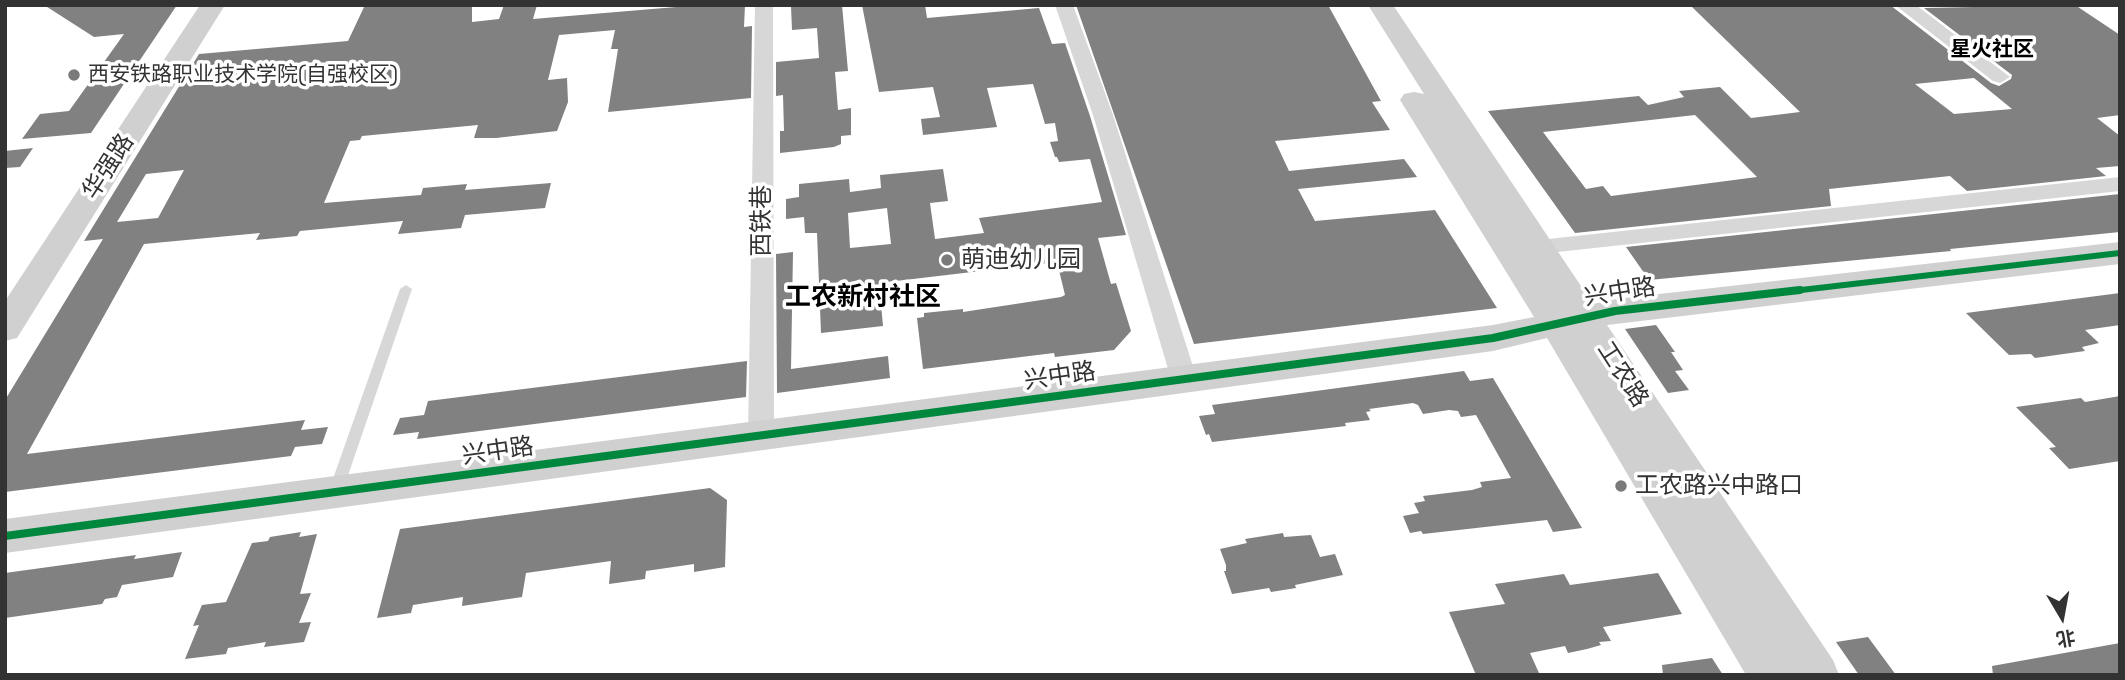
<!DOCTYPE html>
<html>
<head>
<meta charset="utf-8">
<style>
  body { margin:0 }
  #map { position:relative; width:2125px; height:680px; overflow:hidden; background:#fff; font-family:"Space Grotesk","Noto Sans SC",sans-serif }
  canvas { display:block }
  .frame { position:absolute; inset:0; border:7px solid #333; pointer-events:none }
  .north { position:absolute; left:2027px; top:582px; width:70px; height:70px; -webkit-text-stroke:5px #fff; paint-order:stroke; rotate:170deg; font-size:19px; font-weight:700; line-height:28px; text-align:center; color:#333 }
  .north::after { content:''; display:block; margin:auto; width:24px; height:32px; background:#333; clip-path:polygon(50% 0,100% 100%,50% 72%,0 100%) }
</style>
</head>
<body>
<div id="map">
<canvas width="2125" height="680"></canvas>
<div class="frame"></div>
<div class="north">北</div>
</div>
<script>
const ctx = document.querySelector('canvas').getContext('2d');
ctx.lineJoin = 'round';
function fillPath(path, color) { ctx.fillStyle = color; ctx.fill(path, 'evenodd'); }
const poly = rows => new Path2D(rows.map(r => 'M' + r).join(''));
function trace(path, color, width, dash) { ctx.strokeStyle = color; ctx.lineWidth = width; ctx.lineCap = dash ? 'butt' : 'round'; ctx.setLineDash(dash || []); ctx.stroke(path); }
function drawText(font, color, halo, rows, align = 'center') {
  ctx.font = font + ' "Space Grotesk","Noto Sans SC",sans-serif'; ctx.lineWidth = 7; ctx.setLineDash([]); ctx.textBaseline = 'middle'; ctx.strokeStyle = halo; ctx.fillStyle = color; for (const [text, x, y, turn = 0] of rows) {
    ctx.save(); ctx.translate(x, y); ctx.rotate((+turn || 0) * Math.PI / 180); ctx.textAlign = isNaN(turn) ? turn : align; if (halo) ctx.strokeText(text, 0, 0); ctx.fillText(text, 0, 0); ctx.restore();
  }
}
fillPath(poly([
  [44,5,177,5,91,133,22,139,40,114,69,111,124,34,94,37],
  [365,5,472,5,472,22,499,19,504,5,537,5,533,19,700,5,745,5,744,27,752,26,751,98,608,112,618,49,611,49,615,30,559,35,548,80,567,78,568,102,557,131,496,138,474,138,478,125,362,136,360,140,350,141,324,203,421,195,423,188,467,184,465,190,551,183,545,208,465,215,461,228,398,234,403,221,300,231,297,236,256,240,260,233,144,244,27,454,305,420,301,430,328,427,322,444,295,447,291,456,5,492,5,400,103,239,84,241,199,54,348,41],
  [184,170,158,218,117,222,146,174],
  [842,5,848,71,835,72,838,110,851,108,851,135,841,136,841,144,834,147,780,153,780,131,784,131,783,95,776,96,776,62,819,58,817,28,792,30,791,6],
  [862,5,925,5,927,18,1039,8,1052,44,1065,43,1090,116,1126,235,1098,238,1111,284,1116,283,1131,331,1114,350,1055,357,1054,353,923,369,917,318,924,317,924,313,963,309,963,312,1061,297,1065,295,1057,262,879,283,883,326,821,333,817,233,805,233,804,217,786,219,786,199,799,197,799,184,849,179,850,192,881,188,880,175,943,169,948,201,930,203,935,239,984,233,979,218,1102,202,1090,159,1059,162,1057,157,1055,157,1050,142,1058,141,1055,123,1045,124,1033,84,987,88,997,127,923,135,921,119,940,117,933,87,879,92],
  [887,208,891,244,850,248,848,213],
  [1076,5,1328,5,1381,101,1372,102,1390,130,1275,141,1289,171,1404,159,1417,177,1298,189,1315,221,1435,210,1497,308,1194,344],
  [1709,5,1890,5,1991,83,1999,86,2011,79,2012,75,1924,8,2075,5,2120,35,2120,115,2097,118,2120,136,2120,166,2096,168,2106,176,1967,191,1950,176,1829,189,1831,206,1575,233,1488,111,1639,96,1648,105,1684,97,1679,91,1720,87,1751,118,1800,112,1692,7],
  [1974,78,2012,109,1954,114,1915,84],
  [1695,115,1757,177,1611,196,1603,186,1586,189,1543,132],
  [33,148,20,167,5,168,5,151],
  [2120,194,2120,232,1950,249,1951,251,1649,280,1626,247],
  [793,252,791,369,888,356,890,378,777,393,776,254],
  [2120,293,2120,325,2085,330,2099,343,2082,347,2085,351,2035,358,2031,354,2009,355,1966,313],
  [1656,325,1675,352,1671,352,1683,370,1675,371,1689,390,1668,393,1625,329],
  [747,361,746,397,417,439,419,432,393,435,400,418,424,415,428,401],
  [1464,371,1470,381,1493,378,1582,528,1553,532,1547,520,1423,534,1421,531,1410,533,1403,516,1419,513,1414,503,1425,501,1423,496,1472,490,1482,487,1480,482,1511,478,1476,415,1461,417,1458,411,1449,410,1423,414,1418,405,1413,403,1369,409,1371,411,1366,412,1370,420,1345,423,1346,426,1212,442,1209,434,1206,435,1199,416,1215,414,1212,405],
  [2120,396,2120,461,2069,469,2049,448,2056,447,2016,407,2081,398,2085,402],
  [710,488,727,500,725,567,694,572,694,564,646,571,645,579,609,584,611,561,526,573,522,597,462,606,463,597,413,605,411,613,377,618,400,529],
  [301,532,299,537,317,534,300,594,311,593,299,623,311,622,304,642,264,647,266,642,228,648,226,654,185,659,199,625,193,626,202,605,226,602,252,543,268,541,270,537],
  [1283,533,1284,537,1311,535,1320,557,1335,554,1343,575,1295,585,1296,588,1271,592,1269,588,1232,594,1224,571,1226,571,1226,565,1220,549,1247,543,1245,539],
  [182,552,173,577,122,585,117,597,105,599,102,604,5,618,5,573,136,555,134,559],
  [1658,573,1682,614,1603,627,1611,641,1599,642,1601,645,1587,649,1568,653,1565,646,1530,653,1539,673,1476,675,1449,612,1505,604,1495,584,1564,574,1570,585],
  [1868,637,1896,675,1859,675,1836,642],
  [2120,643,2120,675,1993,675,1992,666],
  [1712,658,1723,675,1663,675,1662,665]
]), '#818181');
fillPath(poly([
  [406,285,412,289,343,490,341,494,336,496,331,494,329,490,400,289,406,285]
]), '#d7d7d7');
fillPath(poly([
  [755,5,773,5,774,436,770,443,761,446,752,443,748,436,755,5],
  [1055,5,1073,5,1113,115,1197,379,1193,386,1184,388,1175,386,1171,379,1093,115,1055,5],
  [1895,5,1916,5,2010,77,2000,83,1993,81,1895,5],
  [2120,177,2120,191,1539,254,1531,252,1528,247,1531,242,1539,240,2120,177]
]), '#d7d7d7');
fillPath(poly([
  [200,5,225,5,17,338,5,341,5,301,200,5],
  [1368,5,1393,5,1593,304,1615,299,2120,242,2120,264,1607,325,1833,660,1839,675,1746,675,1547,338,1493,351,5,553,5,519,1493,325,1534,317,1400,100,1404,94,1414,92,1424,94,1368,5]
]), '#d0d0d0');
trace(poly([
  [1784,292,2120,253]
]), '#00873e', 6);
trace(poly([
  [5,536,1493,338,1615,311,1800,290]
]), '#00873e', 8);
for (const [x, y, r, color] of [
  [74,75,7,"#7a7a7a"],
  [947,260,7,"#7a7a7a"],
  [1621,486,7,"#7a7a7a"]
]) { const dot = new Path2D(); dot.arc(x, y, r, 0, 2 * Math.PI); ctx.fillStyle = color; ctx.fill(dot); trace(dot, '#fff', 2.5); }
drawText('bold 21px', '#000', '#fff', [
  ["星火社区",1992,50]
]);
drawText('21px', '#333', '#fff', [
  ["西安铁路职业技术学院(自强校区)",88,75]
], 'left');
drawText('24px', '#333', '#fff', [
  ["华强路",109,167,-57],
  ["西铁巷",762,221,-90],
  ["兴中路",1620,293,-9],
  ["工农路",1622,375,57],
  ["兴中路",1060,377,-8],
  ["兴中路",498,452,-8]
]);
drawText('24px', '#333', '#fff', [
  ["萌迪幼儿园",961,260],
  ["工农路兴中路口",1635,486]
], 'left');
drawText('bold 26px', '#000', '#fff', [
  ["工农新村社区",863,298]
]);
</script>
</body>
</html>
